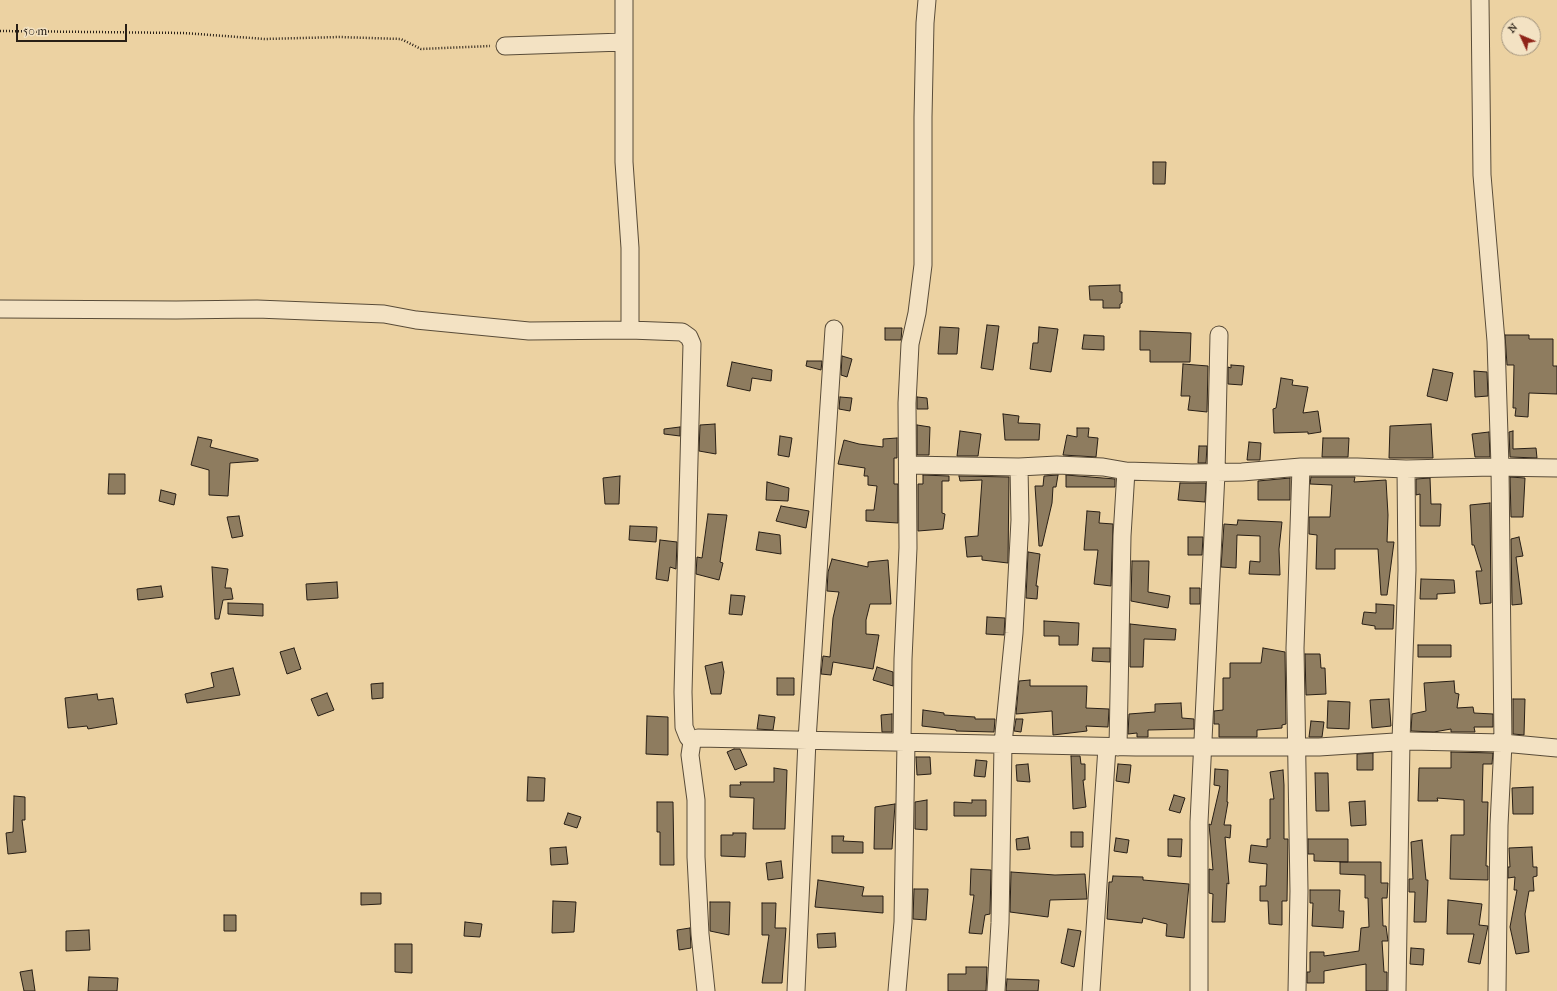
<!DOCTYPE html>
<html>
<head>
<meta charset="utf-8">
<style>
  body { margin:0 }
  #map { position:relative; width:1557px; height:991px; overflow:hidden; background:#ecd2a2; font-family:"IM FELL French Canon",serif }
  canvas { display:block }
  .north { position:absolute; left:1501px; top:16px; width:40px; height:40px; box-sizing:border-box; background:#f3e2c3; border:1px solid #a2947e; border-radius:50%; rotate:314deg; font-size:11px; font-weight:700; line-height:16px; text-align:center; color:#281f16 }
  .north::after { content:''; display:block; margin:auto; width:14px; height:18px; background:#8f2418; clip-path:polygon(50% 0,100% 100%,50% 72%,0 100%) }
  .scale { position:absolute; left:16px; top:24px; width:111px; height:18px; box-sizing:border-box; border:2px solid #281f16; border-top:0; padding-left:5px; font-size:12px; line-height:14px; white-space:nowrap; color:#281f16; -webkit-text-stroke:3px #f3e2c3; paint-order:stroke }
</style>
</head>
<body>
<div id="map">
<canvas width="1557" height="991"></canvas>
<div class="north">N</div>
<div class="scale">50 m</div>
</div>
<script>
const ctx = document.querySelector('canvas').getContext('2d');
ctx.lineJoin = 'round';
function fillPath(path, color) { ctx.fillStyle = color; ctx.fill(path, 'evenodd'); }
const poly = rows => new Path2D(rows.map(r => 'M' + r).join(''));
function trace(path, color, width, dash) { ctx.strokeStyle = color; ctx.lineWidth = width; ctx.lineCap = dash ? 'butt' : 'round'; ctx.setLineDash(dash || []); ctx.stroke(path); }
const building = poly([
  [1153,162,1166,162,1165,184,1153,184,1153,162],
  [1120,285,1120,292,1122,292,1122,303,1120,304,1120,308,1103,308,1103,300,1090,300,1089,286,1120,285],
  [987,325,999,326,993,370,981,368,987,325],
  [940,327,959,328,957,354,938,354,940,327],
  [1039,327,1058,329,1051,372,1030,369,1033,343,1038,343,1039,327],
  [885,328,902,328,901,340,885,340,885,328],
  [1140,331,1191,333,1190,362,1150,362,1150,350,1140,350,1140,331],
  [1084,335,1104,336,1104,350,1082,349,1084,335],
  [1505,335,1529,335,1529,339,1553,339,1553,366,1557,366,1557,394,1529,393,1528,417,1515,416,1516,408,1513,408,1514,365,1507,365,1505,335],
  [842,356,852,359,847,377,841,375,842,356],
  [807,361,822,361,821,370,806,366,807,361],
  [732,362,772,370,771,381,752,378,750,391,727,386,732,362],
  [1183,364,1208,366,1207,412,1188,410,1190,396,1181,396,1183,364],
  [1231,365,1244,366,1242,385,1228,384,1228,367,1231,368,1231,365],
  [1433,369,1453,373,1447,401,1427,396,1433,369],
  [1474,371,1487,372,1488,396,1475,397,1474,371],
  [1281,378,1293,380,1292,385,1308,387,1303,413,1318,411,1321,432,1308,434,1308,432,1274,433,1273,409,1276,408,1281,378],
  [840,397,852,398,850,411,839,409,840,397],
  [917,397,927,398,928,409,917,409,917,397],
  [1003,414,1019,416,1018,423,1040,424,1039,440,1005,440,1003,414],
  [715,424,716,454,699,451,700,425,715,424],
  [1431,424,1433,458,1389,458,1390,426,1431,424],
  [917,425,930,427,929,455,917,455,917,425],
  [680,427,680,436,664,434,664,429,680,427],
  [1077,428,1089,428,1088,437,1098,438,1096,457,1063,455,1067,435,1077,437,1077,428],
  [960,431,981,434,978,456,957,456,960,431],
  [1513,431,1513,449,1536,448,1537,458,1510,457,1509,432,1513,431],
  [1489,432,1490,457,1475,457,1472,434,1489,432],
  [780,436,792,438,789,457,778,455,780,436],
  [198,437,212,440,210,447,258,459,258,461,230,463,228,496,209,495,209,470,191,465,198,437],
  [897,438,897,458,894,458,894,484,898,484,898,523,866,521,866,510,874,510,877,486,868,485,868,476,864,476,865,468,838,464,844,440,859,444,883,447,883,439,897,438],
  [1323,438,1349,438,1348,457,1322,457,1323,438],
  [1249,442,1261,443,1260,460,1247,460,1249,442],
  [1199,446,1207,446,1206,463,1198,463,1199,446],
  [109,474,125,474,125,494,108,494,109,474],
  [923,475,949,476,949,481,942,481,942,513,945,514,943,529,918,531,918,484,923,484,923,475],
  [1058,475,1056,487,1053,487,1052,503,1042,546,1039,546,1035,486,1043,486,1044,476,1058,475],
  [1066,475,1115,479,1115,487,1066,487,1066,475],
  [620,476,619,504,605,504,603,478,620,476],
  [959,476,1009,477,1008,563,982,560,982,556,967,557,965,537,978,536,982,480,960,481,959,476],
  [1311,477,1355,477,1354,482,1386,480,1388,515,1387,542,1394,542,1387,595,1381,595,1378,549,1335,549,1335,569,1316,569,1317,535,1309,534,1309,517,1330,517,1332,485,1310,484,1311,477],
  [1510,477,1525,478,1523,517,1511,517,1510,477],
  [1290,478,1290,500,1258,500,1258,481,1290,478],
  [1430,478,1431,504,1441,504,1440,526,1420,526,1420,494,1416,495,1416,479,1430,478],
  [767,482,789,488,788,501,766,500,767,482],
  [1180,483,1206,483,1205,502,1178,500,1180,483],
  [161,490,176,494,174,505,159,501,161,490],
  [1490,503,1491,603,1480,604,1476,571,1482,571,1474,545,1472,545,1470,505,1490,503],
  [781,506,809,511,806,528,776,521,781,506],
  [1087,511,1100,512,1099,523,1113,524,1111,586,1094,584,1098,550,1084,550,1087,511],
  [708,514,727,515,720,562,723,563,719,580,696,574,697,557,702,558,708,514],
  [239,516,243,536,232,538,227,517,239,516],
  [1238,520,1282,522,1279,549,1280,575,1249,574,1250,561,1260,562,1260,536,1237,535,1236,568,1221,567,1224,524,1237,525,1238,520],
  [630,526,657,527,656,542,629,540,630,526],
  [759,532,780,535,781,554,756,550,759,532],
  [1188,537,1203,537,1202,555,1188,555,1188,537],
  [1519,537,1523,556,1516,557,1522,604,1512,605,1511,539,1519,537],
  [660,540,677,542,676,569,670,567,668,581,656,579,660,540],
  [1028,552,1040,554,1036,586,1038,586,1037,599,1026,598,1028,552],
  [832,559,868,567,868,562,888,560,891,604,870,604,866,620,866,634,879,635,873,669,833,662,831,675,821,674,823,656,830,657,833,618,839,592,827,591,828,572,832,559],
  [1132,561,1149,561,1148,592,1170,596,1168,608,1131,601,1132,561],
  [212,567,228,569,225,588,231,588,233,599,223,600,219,619,215,619,212,567],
  [1421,579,1454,580,1455,593,1437,594,1437,599,1420,599,1421,579],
  [337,582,338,598,307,600,306,584,337,582],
  [161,586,163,597,138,600,137,589,161,586],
  [1190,588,1200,588,1200,604,1190,604,1190,588],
  [731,595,745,596,742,615,729,614,731,595],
  [228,603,263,604,263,616,228,614,228,603],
  [1376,604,1394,605,1393,629,1375,629,1375,626,1362,624,1364,612,1376,613,1376,604],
  [987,617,1005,618,1004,635,986,634,987,617],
  [1044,621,1079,623,1078,645,1059,645,1059,636,1044,636,1044,621],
  [1130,624,1176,629,1175,640,1144,639,1143,667,1130,667,1130,624],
  [1418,645,1451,645,1451,657,1418,657,1418,645],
  [294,648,301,669,287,674,280,652,294,648],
  [1093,648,1110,648,1110,662,1092,661,1093,648],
  [1263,648,1285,652,1286,724,1282,725,1282,728,1257,730,1257,737,1219,737,1219,724,1214,724,1214,711,1223,710,1223,678,1230,678,1230,663,1261,663,1263,648],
  [1305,654,1320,654,1321,668,1325,668,1326,694,1306,695,1305,654],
  [722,662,724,672,721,694,711,694,705,666,722,662],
  [877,667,893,672,893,686,873,680,877,667],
  [233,668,240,695,187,703,185,694,214,687,211,673,233,668],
  [777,678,794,678,794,695,777,695,777,678],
  [1030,680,1030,686,1087,686,1086,708,1109,709,1108,727,1086,726,1087,731,1053,735,1052,711,1016,714,1019,681,1030,680],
  [1454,681,1455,693,1459,694,1457,708,1473,707,1474,713,1493,714,1493,727,1474,727,1475,732,1451,732,1451,729,1434,732,1411,731,1412,714,1426,711,1424,683,1454,681],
  [383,683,383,698,372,699,371,684,383,683],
  [327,693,334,710,318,716,311,699,327,693],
  [97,694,98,700,113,698,117,724,88,729,87,726,68,728,65,698,97,694],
  [1389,699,1391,726,1372,728,1370,700,1389,699],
  [1513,699,1525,699,1524,735,1513,734,1513,699],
  [1328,701,1350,702,1349,729,1327,728,1328,701],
  [1181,703,1182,718,1194,719,1194,729,1148,730,1148,737,1137,737,1137,733,1128,734,1129,714,1155,712,1155,704,1181,703],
  [923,710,944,713,944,715,975,717,975,719,995,719,994,732,956,731,956,730,922,726,923,710],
  [892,714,892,732,882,732,881,715,892,714],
  [759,715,775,717,773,730,757,729,759,715],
  [647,716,668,717,668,755,646,754,647,716],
  [1016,719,1023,719,1021,732,1014,731,1016,719],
  [1311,721,1324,722,1322,737,1309,737,1311,721],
  [734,749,740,749,747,765,735,770,727,752,734,749],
  [1451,752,1493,753,1492,764,1483,764,1482,802,1488,802,1486,866,1488,866,1488,880,1450,879,1451,835,1464,835,1464,800,1437,798,1438,801,1418,801,1419,768,1451,768,1451,752],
  [1373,753,1373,770,1357,770,1357,754,1373,753],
  [1071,756,1080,756,1081,764,1085,764,1085,780,1083,780,1086,807,1073,809,1071,756],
  [916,757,930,757,931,774,917,775,916,757],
  [976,760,987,761,985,777,974,776,976,760],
  [1028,764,1030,782,1017,781,1016,765,1028,764],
  [1118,764,1131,765,1129,783,1116,781,1118,764],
  [774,768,787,770,785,829,753,829,754,798,730,797,730,785,741,785,740,782,774,782,774,768],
  [1215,769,1228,770,1227,802,1228,802,1224,825,1231,825,1230,838,1225,837,1229,884,1227,883,1225,922,1212,922,1213,894,1209,893,1209,869,1213,870,1209,824,1211,825,1220,786,1214,785,1215,769],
  [1283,770,1284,785,1284,839,1288,839,1287,901,1282,901,1282,925,1269,924,1268,901,1260,901,1260,886,1266,886,1267,864,1249,862,1251,845,1267,847,1267,839,1270,839,1270,799,1274,799,1270,772,1283,770],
  [1315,773,1328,773,1329,811,1316,811,1315,773],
  [528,777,545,778,544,801,527,801,528,777],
  [1533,787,1533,814,1513,814,1512,788,1533,787],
  [1174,795,1185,798,1180,813,1169,810,1174,795],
  [14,796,25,797,25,820,22,820,26,852,8,854,6,833,13,832,14,796],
  [927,800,927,830,915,829,915,802,927,800],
  [972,800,986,800,986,816,954,816,954,802,972,803,972,800],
  [1365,801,1366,825,1351,826,1349,802,1365,801],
  [657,802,673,802,674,865,660,865,660,832,657,832,657,802],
  [895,804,892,849,874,849,875,807,895,804],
  [568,813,581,817,577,828,564,824,568,813],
  [1071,832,1083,832,1083,847,1071,847,1071,832],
  [733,833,746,833,745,857,721,856,721,835,733,835,733,833],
  [832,836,844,836,843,841,863,842,863,853,832,853,832,836],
  [1028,837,1030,849,1017,850,1016,839,1028,837],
  [1116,838,1129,840,1127,853,1114,851,1116,838],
  [1168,839,1182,839,1181,857,1168,856,1168,839],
  [1308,839,1348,839,1348,862,1314,861,1314,854,1308,854,1308,839],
  [1422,840,1426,880,1428,880,1426,922,1414,922,1415,892,1409,892,1409,879,1413,879,1411,842,1422,840],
  [566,847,568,864,551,865,550,848,566,847],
  [1532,847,1533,867,1537,867,1537,876,1533,877,1534,891,1529,891,1525,914,1529,952,1516,954,1510,927,1517,890,1514,890,1515,877,1508,878,1508,867,1510,867,1509,848,1532,847],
  [781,861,783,878,768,880,766,863,781,861],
  [1340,862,1381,862,1381,883,1388,883,1387,898,1382,898,1383,926,1386,926,1388,941,1382,941,1384,972,1387,972,1387,991,1366,991,1366,964,1324,971,1324,983,1307,983,1307,972,1310,972,1310,952,1324,952,1324,956,1359,951,1361,928,1369,927,1368,898,1365,898,1365,875,1340,874,1340,862],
  [971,869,991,870,990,914,985,915,982,934,969,933,974,895,970,895,971,869],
  [1011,872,1055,875,1085,874,1087,899,1050,900,1048,917,1010,912,1011,872],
  [1113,876,1143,877,1143,880,1189,884,1184,938,1166,936,1167,924,1143,918,1142,923,1107,919,1109,882,1112,882,1113,876],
  [818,880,864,887,862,896,883,896,883,913,815,907,818,880],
  [914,889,928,889,926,920,913,919,914,889],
  [1310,890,1340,890,1339,911,1344,911,1343,928,1312,926,1313,903,1310,903,1310,890],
  [361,893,381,893,381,904,361,905,361,893],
  [1448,900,1482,904,1479,925,1488,926,1480,964,1468,962,1474,934,1447,934,1448,900],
  [553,901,576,902,574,932,552,933,553,901],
  [710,902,730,902,729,935,710,931,710,902],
  [762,903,776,903,775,928,786,928,782,983,762,983,769,935,762,935,762,903],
  [224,915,236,915,236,931,224,931,224,915],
  [465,922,482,924,480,937,464,936,465,922],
  [690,928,691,948,679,950,677,930,690,928],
  [1068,929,1081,931,1074,967,1061,963,1068,929],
  [89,930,90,950,66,951,66,931,89,930],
  [835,933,836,947,818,948,817,934,835,933],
  [395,944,412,944,412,973,395,972,395,944],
  [1411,948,1424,949,1423,965,1410,964,1411,948],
  [966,967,987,967,986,991,948,991,948,974,966,974,966,967],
  [32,970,35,991,24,991,20,972,32,970],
  [89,977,118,978,117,991,88,991,89,977],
  [1007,979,1039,980,1038,991,1006,991,1007,979]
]);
fillPath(building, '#8e7c5f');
trace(building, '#281f16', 1);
const minor = poly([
  [624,0,624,162,630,248,630,330,682,332,689,337,692,344,683,692,684,727,688,737,692,742],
  [1480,0,1482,175,1496,341,1500,467,1503,743,1499,825,1497,991],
  [505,46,623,42],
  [0,309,176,310,257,309,384,314,416,320,529,331,630,330],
  [908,465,1019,467,1057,465,1103,467,1126,471,1192,473,1242,472,1301,467,1357,467,1406,469,1493,467,1557,468],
  [902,742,903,659,908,548,907,403,910,344,917,313,923,265,923,117,925,23,927,0],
  [1118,747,1122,536,1126,471],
  [706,991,700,934,696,857,696,800,690,755,692,742,698,738,1136,747,1319,747,1410,741,1503,743,1557,748],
  [796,991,807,740,834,329],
  [897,991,903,922,906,742],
  [996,991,1000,923,1003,744,1014,633,1020,520,1019,467],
  [1091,991,1107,747],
  [1199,991,1199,822,1216,473,1219,335],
  [1297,991,1299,891,1295,648,1301,467],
  [1397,991,1401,741,1407,570,1406,469]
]);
trace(minor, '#594c39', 19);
trace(poly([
  [0,31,184,33,265,39,339,37,401,39,421,49,490,46]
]), '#281f16', 2.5, [1, 2]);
trace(minor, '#f3e2c3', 17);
</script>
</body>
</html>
